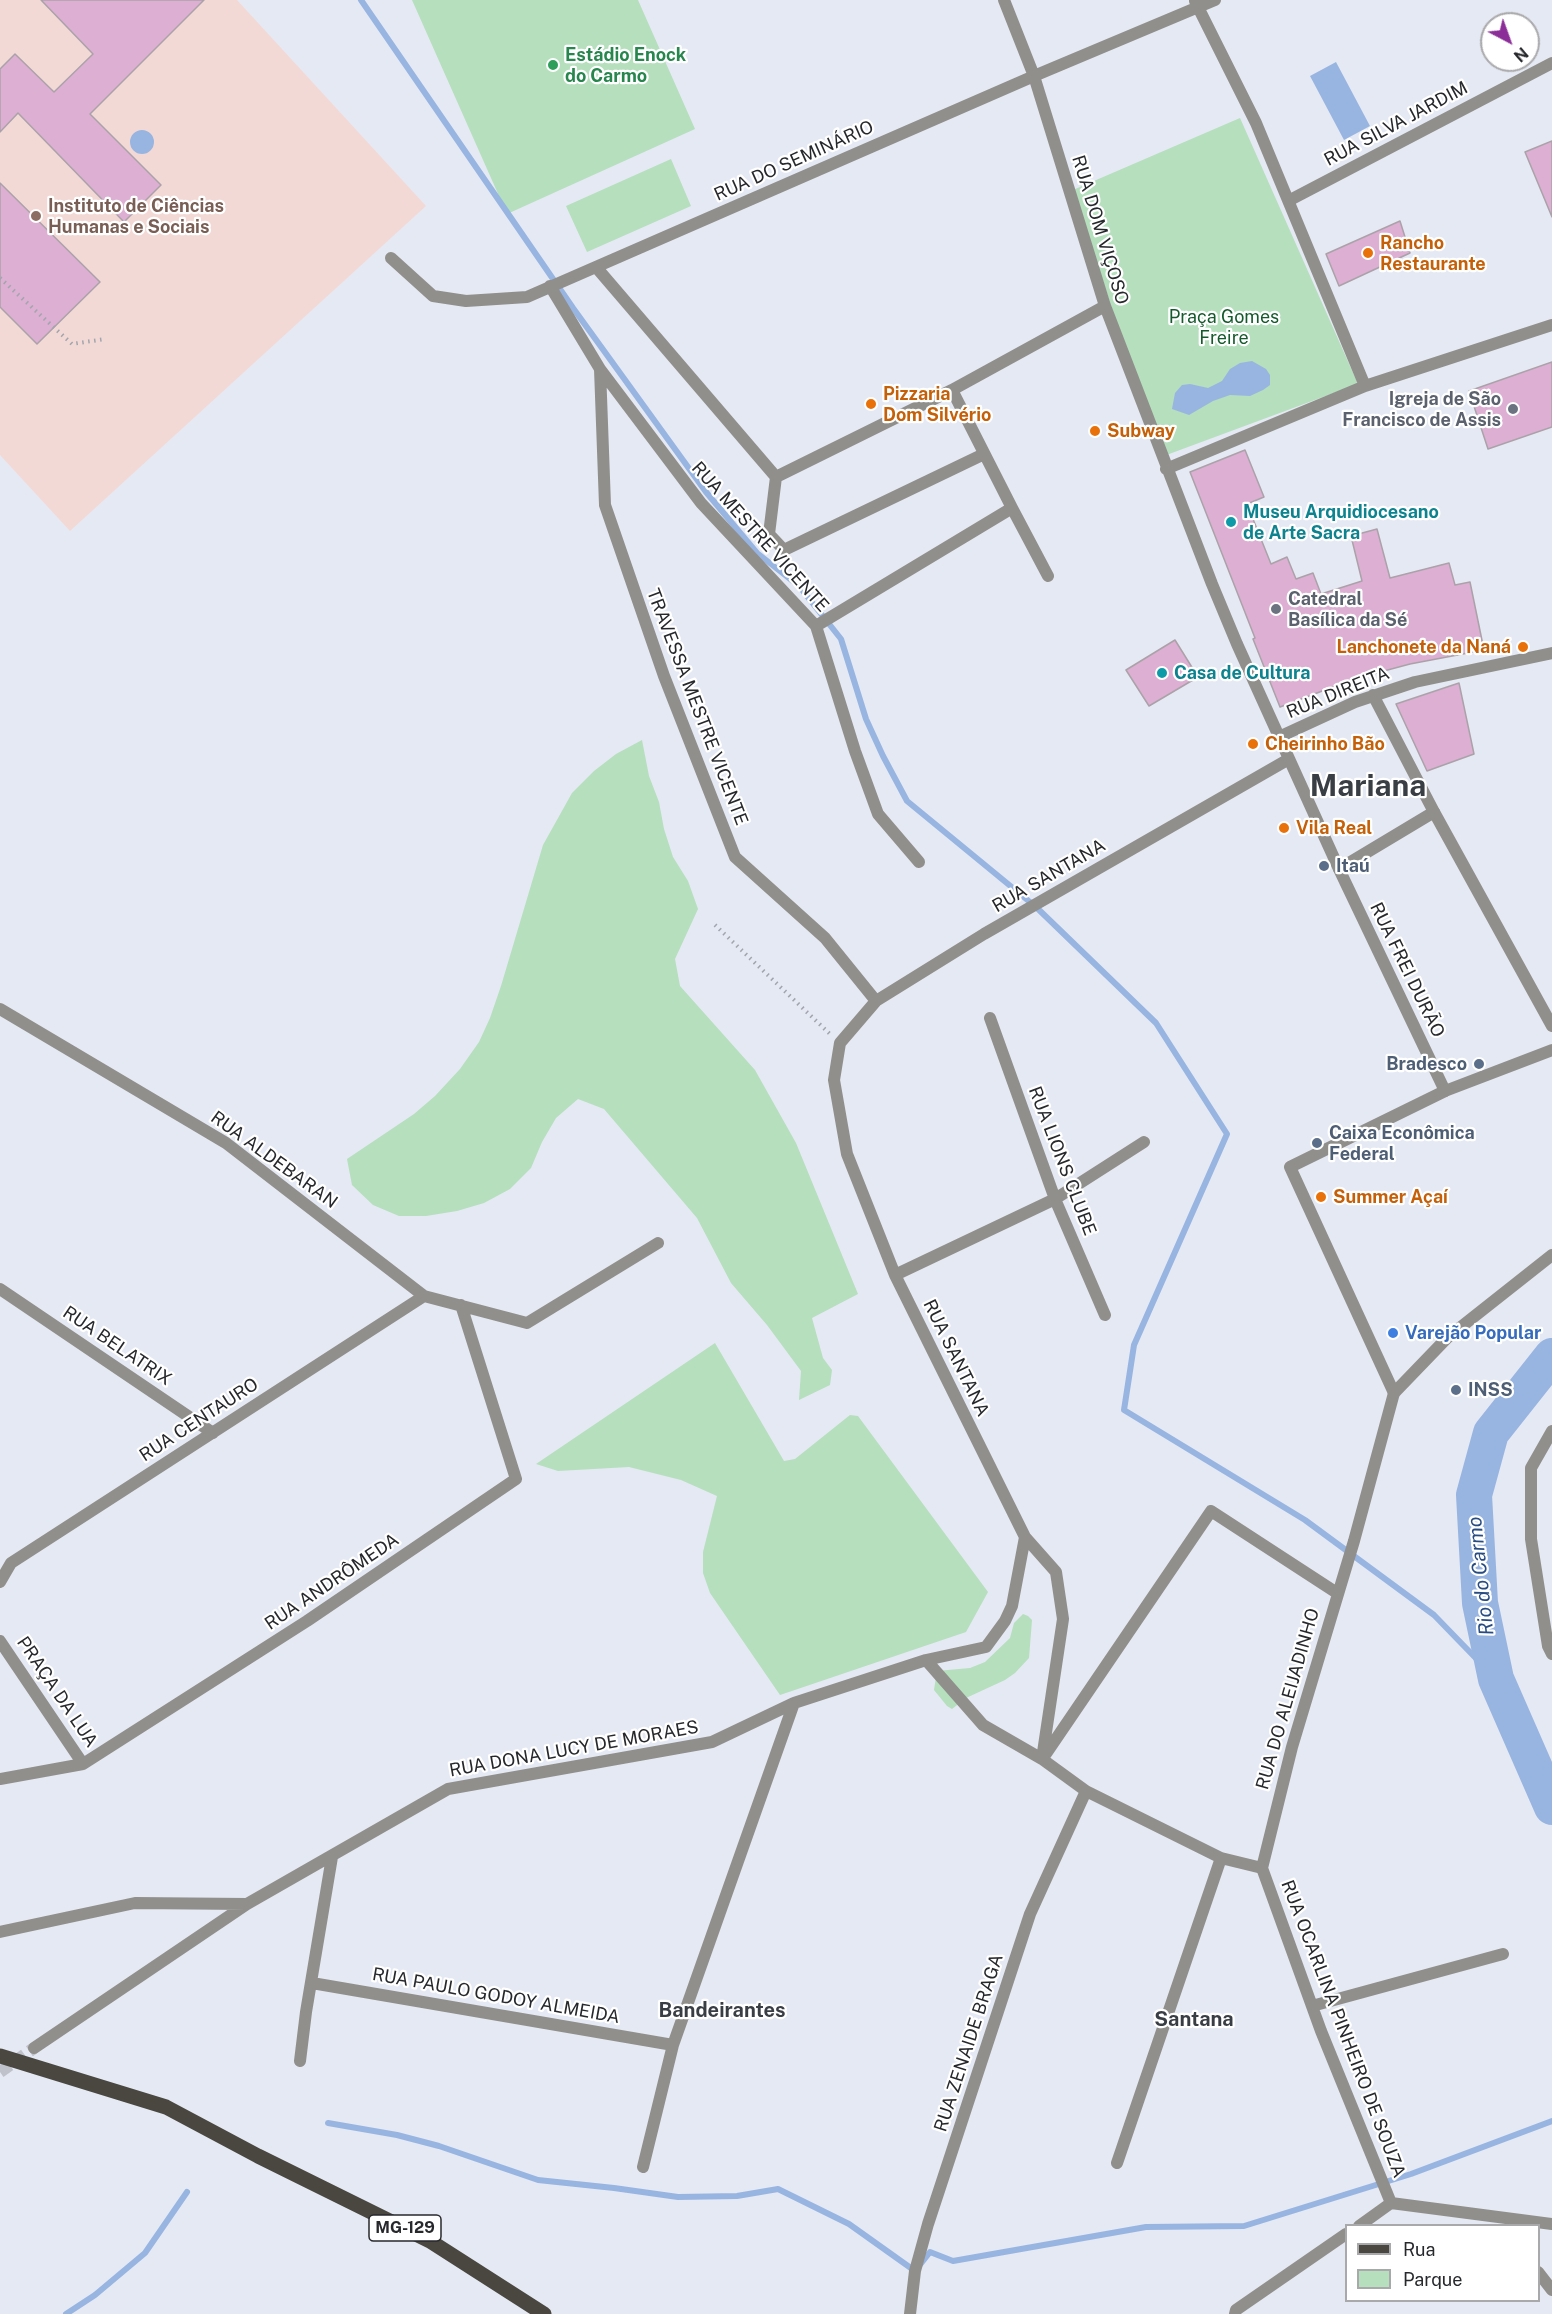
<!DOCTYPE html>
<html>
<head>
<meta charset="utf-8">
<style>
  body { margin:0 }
  #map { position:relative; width:1552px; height:2314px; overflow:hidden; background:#e5e9f3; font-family:"Public Sans",sans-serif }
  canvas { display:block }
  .legend { position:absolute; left:1345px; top:2224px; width:195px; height:78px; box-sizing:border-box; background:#fff; border:2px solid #a9a9ab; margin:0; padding:8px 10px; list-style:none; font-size:18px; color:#27282c }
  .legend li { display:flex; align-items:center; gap:12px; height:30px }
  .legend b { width:30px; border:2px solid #a9a9ab }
  .north { position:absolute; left:1480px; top:12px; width:60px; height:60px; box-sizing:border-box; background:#fff; border:2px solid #a9a9ab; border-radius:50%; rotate:139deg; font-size:16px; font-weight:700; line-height:24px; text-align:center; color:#27282c }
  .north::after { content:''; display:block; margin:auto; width:21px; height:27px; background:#8c2e98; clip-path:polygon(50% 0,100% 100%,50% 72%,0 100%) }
</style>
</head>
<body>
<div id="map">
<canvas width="1552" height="2314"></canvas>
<ul class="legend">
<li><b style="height:8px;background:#494740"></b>Rua</li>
<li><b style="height:16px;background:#b5dfbd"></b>Parque</li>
</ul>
<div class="north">N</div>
</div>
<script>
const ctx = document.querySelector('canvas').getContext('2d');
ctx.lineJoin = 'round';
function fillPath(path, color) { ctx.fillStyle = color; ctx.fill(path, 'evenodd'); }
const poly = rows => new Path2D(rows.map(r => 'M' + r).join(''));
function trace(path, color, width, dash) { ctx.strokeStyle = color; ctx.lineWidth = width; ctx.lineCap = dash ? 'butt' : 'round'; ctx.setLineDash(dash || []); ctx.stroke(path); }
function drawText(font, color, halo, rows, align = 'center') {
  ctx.font = font + ' "Public Sans",sans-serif'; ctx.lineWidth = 4.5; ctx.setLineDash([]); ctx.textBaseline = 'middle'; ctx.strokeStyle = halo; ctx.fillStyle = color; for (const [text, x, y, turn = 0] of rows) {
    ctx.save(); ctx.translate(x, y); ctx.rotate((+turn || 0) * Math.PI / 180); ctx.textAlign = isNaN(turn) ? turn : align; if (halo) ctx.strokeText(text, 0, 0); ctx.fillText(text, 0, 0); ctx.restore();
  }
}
fillPath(poly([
  [0,0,237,0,426,206,70,531,0,455]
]), '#f3d9d5');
fillPath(poly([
  [412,0,638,0,695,129,507,214],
  [1240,118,1358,384,1161,457,1073,190],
  [671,159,691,206,587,252,566,206],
  [642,740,649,776,659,802,664,829,673,857,688,881,698,909,675,959,680,986,755,1070,796,1143,858,1294,812,1318,823,1358,832,1370,830,1385,799,1400,801,1371,767,1325,731,1283,697,1218,604,1109,578,1099,556,1118,542,1142,531,1168,510,1189,484,1203,457,1211,426,1216,399,1216,373,1205,352,1185,347,1159,414,1114,435,1096,460,1069,479,1042,490,1018,501,986,543,845,572,793,594,771,616,754],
  [715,1343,784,1461,795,1459,850,1415,858,1416,988,1592,966,1632,780,1695,710,1593,703,1573,703,1552,717,1496,681,1480,629,1467,558,1471,536,1464],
  [1023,1614,1028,1616,1032,1620,1029,1658,1015,1673,1005,1680,966,1698,952,1709,947,1706,934,1690,937,1671,970,1668,985,1662,1010,1638,1014,1623]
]), '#b5dfbd');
fillPath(poly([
  [1336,62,1370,126,1344,140,1310,76],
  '130 142a12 12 0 1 1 24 0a12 12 0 1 1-24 0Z',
  [1252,361,1266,369,1270,375,1270,385,1263,390,1250,396,1230,395,1213,401,1189,415,1172,409,1175,393,1182,385,1190,384,1208,388,1222,381,1230,369,1240,363]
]), '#98b5e1');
trace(poly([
  [361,0,573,308,706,492,757,553,799,586,841,639,866,719,883,756,907,801,1036,907,1156,1023,1227,1134,1134,1345,1124,1410,1305,1520,1434,1615,1496,1679],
  [328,2123,397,2135,439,2146,538,2180,614,2188,678,2197,737,2196,778,2189,849,2224,915,2271,930,2252,953,2261,1146,2227,1244,2226,1411,2174,1552,2121],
  [66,2314,95,2295,145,2253,187,2192]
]), '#98b5e1', 6);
trace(poly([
  [1552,1356,1491,1433,1474,1495,1480,1603,1496,1679,1552,1807]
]), '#98b5e1', 36);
const building = poly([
  [41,0,204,0,90,114,161,185,124,222,18,113,0,132,0,69,15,54,54,92,93,54,41,0],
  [1552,141,1552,217,1525,152,1552,141],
  [0,183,100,282,37,344,0,307,0,183],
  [1400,221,1410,253,1339,286,1326,254,1400,221],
  [1552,362,1552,427,1488,449,1469,391,1552,362],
  [1245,450,1264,497,1247,504,1271,564,1287,557,1296,579,1313,573,1321,594,1362,581,1351,536,1377,529,1390,578,1449,563,1455,585,1470,582,1484,650,1410,664,1354,679,1280,707,1253,639,1255,638,1190,472,1245,450],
  [1175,640,1198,677,1149,706,1126,670,1175,640],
  [1459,683,1474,754,1427,771,1396,704,1459,683]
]);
fillPath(building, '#dcafd3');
trace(building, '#aba2a9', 1.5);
trace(poly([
  [0,2072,34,2048]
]), '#bfc2cb', 12, [12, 6]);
trace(poly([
  [0,278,72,344,105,339],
  [715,925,830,1034]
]), '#a2a5ad', 4, [1.5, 4.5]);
trace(poly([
  [1339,869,1434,812]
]), '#908f8b', 12);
trace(poly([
  [1004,0,1034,76,1105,306,1212,584,1237,644,1339,869,1445,1091],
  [1195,1,1256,123,1365,386],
  [1290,200,1552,63],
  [391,258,433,296,466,301,527,297,1034,76,1215,0],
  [596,267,776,477,952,390,1105,306],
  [550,286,600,369,701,503,816,626,855,751,878,814,919,862],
  [600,369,605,505,664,676,735,857,825,938,876,1001],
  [952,390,1012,508,1048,576],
  [1166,469,1365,386,1552,325],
  [776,477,769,534,784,550,984,454],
  [816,626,1012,508],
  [1373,695,1434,812,1552,1026],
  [1279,737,1355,702,1415,682,1552,653],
  [0,1009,226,1143,424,1296,527,1323,658,1243],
  [990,1018,1055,1199,1105,1315],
  [895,1275,1055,1199,1144,1142],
  [0,1289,213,1433],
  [1552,1431,1531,1468,1531,1539,1548,1646,1552,1654],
  [0,1582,11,1563,424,1296],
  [0,1641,83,1764],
  [926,1660,983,1725,1042,1759,1086,1791,1221,1858,1262,1868],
  [1045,1755,1211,1511,1337,1593],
  [1042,1759,1063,1619,1056,1572,1025,1537,895,1275,847,1154,834,1080,840,1043,876,1001,984,934,1289,759],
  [0,1779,83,1764,307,1621,516,1479,461,1305],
  [1262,1868,1292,1747,1354,1541,1394,1393],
  [1262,1868,1321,2031,1391,2203],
  [0,1932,135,1903,247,1904],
  [312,1983,673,2045],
  [1312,2006,1503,1954],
  [34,2048,247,1904,448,1789,712,1742,794,1703,926,1660,986,1647,1005,1621,1012,1606,1025,1537],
  [300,2061,306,2012,332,1857],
  [1117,2163,1221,1858],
  [643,2167,673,2045,794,1703],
  [1391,2203,1552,2224],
  [1359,2226,1391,2203],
  [1538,2272,1552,2290],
  [910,2314,915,2271,928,2224,1030,1914,1086,1791],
  [1235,2314,1236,2310,1346,2234]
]), '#908f8b', 12);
trace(poly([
  [1552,1050,1445,1091,1290,1167,1394,1393,1447,1338,1552,1255]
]), '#908f8b', 12);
trace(poly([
  [0,2056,166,2107,258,2156,430,2241,544,2314]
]), '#494740', 15);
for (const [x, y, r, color] of [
  [553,65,6,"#2e9e5b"],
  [36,216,6,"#8d6e63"],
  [1368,253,6,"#e8710a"],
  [871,404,6,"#e8710a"],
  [1513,409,6,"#6b7280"],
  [1095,431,6,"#e8710a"],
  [1231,522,6,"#0f9aa8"],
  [1276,609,6,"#6b7280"],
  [1523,647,6,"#e8710a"],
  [1162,673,6,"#0f9aa8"],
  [1253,744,6,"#e8710a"],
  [1284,828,6,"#e8710a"],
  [1324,866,6,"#5c6f8a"],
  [1479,1064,6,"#5c6f8a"],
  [1317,1143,6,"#5c6f8a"],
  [1321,1197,6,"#e8710a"],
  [1393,1333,6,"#3f7fe0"],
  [1456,1390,6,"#5c6f8a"]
]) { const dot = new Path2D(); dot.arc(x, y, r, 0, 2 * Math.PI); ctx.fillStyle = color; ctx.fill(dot); trace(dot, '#fff', 2); }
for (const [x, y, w] of [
  [405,2228,72]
]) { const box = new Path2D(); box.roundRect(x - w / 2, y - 13, w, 26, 4.5); ctx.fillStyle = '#fff'; ctx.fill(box); trace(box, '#27282c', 1.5); }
drawText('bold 16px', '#27282c', null, [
  ["MG-129",405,2228]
]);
drawText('bold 18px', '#27864d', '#fff', [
  ["Estádio Enock",565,55],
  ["do Carmo",565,76]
], 'left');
drawText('18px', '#27282c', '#fff', [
  ["RUA SILVA JARDIM",1396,124,-28],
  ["RUA DO SEMINÁRIO",794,161,-24],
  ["RUA DOM VIÇOSO",1100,230,73],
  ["RUA MESTRE VICENTE",760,537,48],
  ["RUA DIREITA",1338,693,-22],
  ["TRAVESSA MESTRE VICENTE",697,707,69],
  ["RUA SANTANA",1049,876,-30],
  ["RUA FREI DURÃO",1407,970,64],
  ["RUA ALDEBARAN",274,1160,36],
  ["RUA LIONS CLUBE",1062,1161,69],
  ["RUA BELATRIX",117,1346,34],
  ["RUA SANTANA",956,1358,64],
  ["RUA CENTAURO",199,1420,-33],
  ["RUA ANDRÔMEDA",332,1582,-34],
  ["PRAÇA DA LUA",57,1692,56],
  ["RUA DO ALEIJADINHO",1288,1699,-74],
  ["RUA DONA LUCY DE MORAES",574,1749,-10],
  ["RUA PAULO GODOY ALMEIDA",496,1996,10],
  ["RUA OCARLINA PINHEIRO DE SOUZA",1343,2029,69],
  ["RUA ZENAIDE BRAGA",969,2043,-72]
]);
drawText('bold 18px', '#785e54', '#fff', [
  ["Instituto de Ciências",48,206],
  ["Humanas e Sociais",48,227]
], 'left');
drawText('bold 18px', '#c56008', '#fff', [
  ["Rancho",1380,243],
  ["Restaurante",1380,264],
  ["Pizzaria",883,394],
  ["Dom Silvério",883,415],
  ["Subway",1107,431],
  ["Lanchonete da Naná",1511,647,"right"],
  ["Cheirinho Bão",1265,744],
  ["Vila Real",1296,828],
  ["Summer Açaí",1333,1197]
], 'left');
drawText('18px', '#145a2c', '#fff', [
  ["Praça Gomes",1224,317],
  ["Freire",1224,338]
]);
drawText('bold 18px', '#5b616d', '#fff', [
  ["Igreja de São",1501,399],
  ["Francisco de Assis",1501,420],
  ["Catedral",1288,599,"left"],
  ["Basílica da Sé",1288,620,"left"]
], 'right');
drawText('bold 18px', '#0d838f', '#fff', [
  ["Museu Arquidiocesano",1243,512],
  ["de Arte Sacra",1243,533],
  ["Casa de Cultura",1174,673]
], 'left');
drawText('bold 18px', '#4e5e75', '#fff', [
  ["Itaú",1336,866],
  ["Bradesco",1467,1064,"right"],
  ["Caixa Econômica",1329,1133],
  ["Federal",1329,1154],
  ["INSS",1468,1390]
], 'left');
drawText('bold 18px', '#366cbe', '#fff', [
  ["Varejão Popular",1405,1333]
], 'left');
drawText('italic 20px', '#274c82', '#fff', [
  ["Rio do Carmo",1481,1576,-96]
]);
drawText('bold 20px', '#393d44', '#fff', [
  ["Bandeirantes",722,2011],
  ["Santana",1194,2020]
]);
drawText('bold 30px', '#393d44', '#fff', [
  ["Mariana",1368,787]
]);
</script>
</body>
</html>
